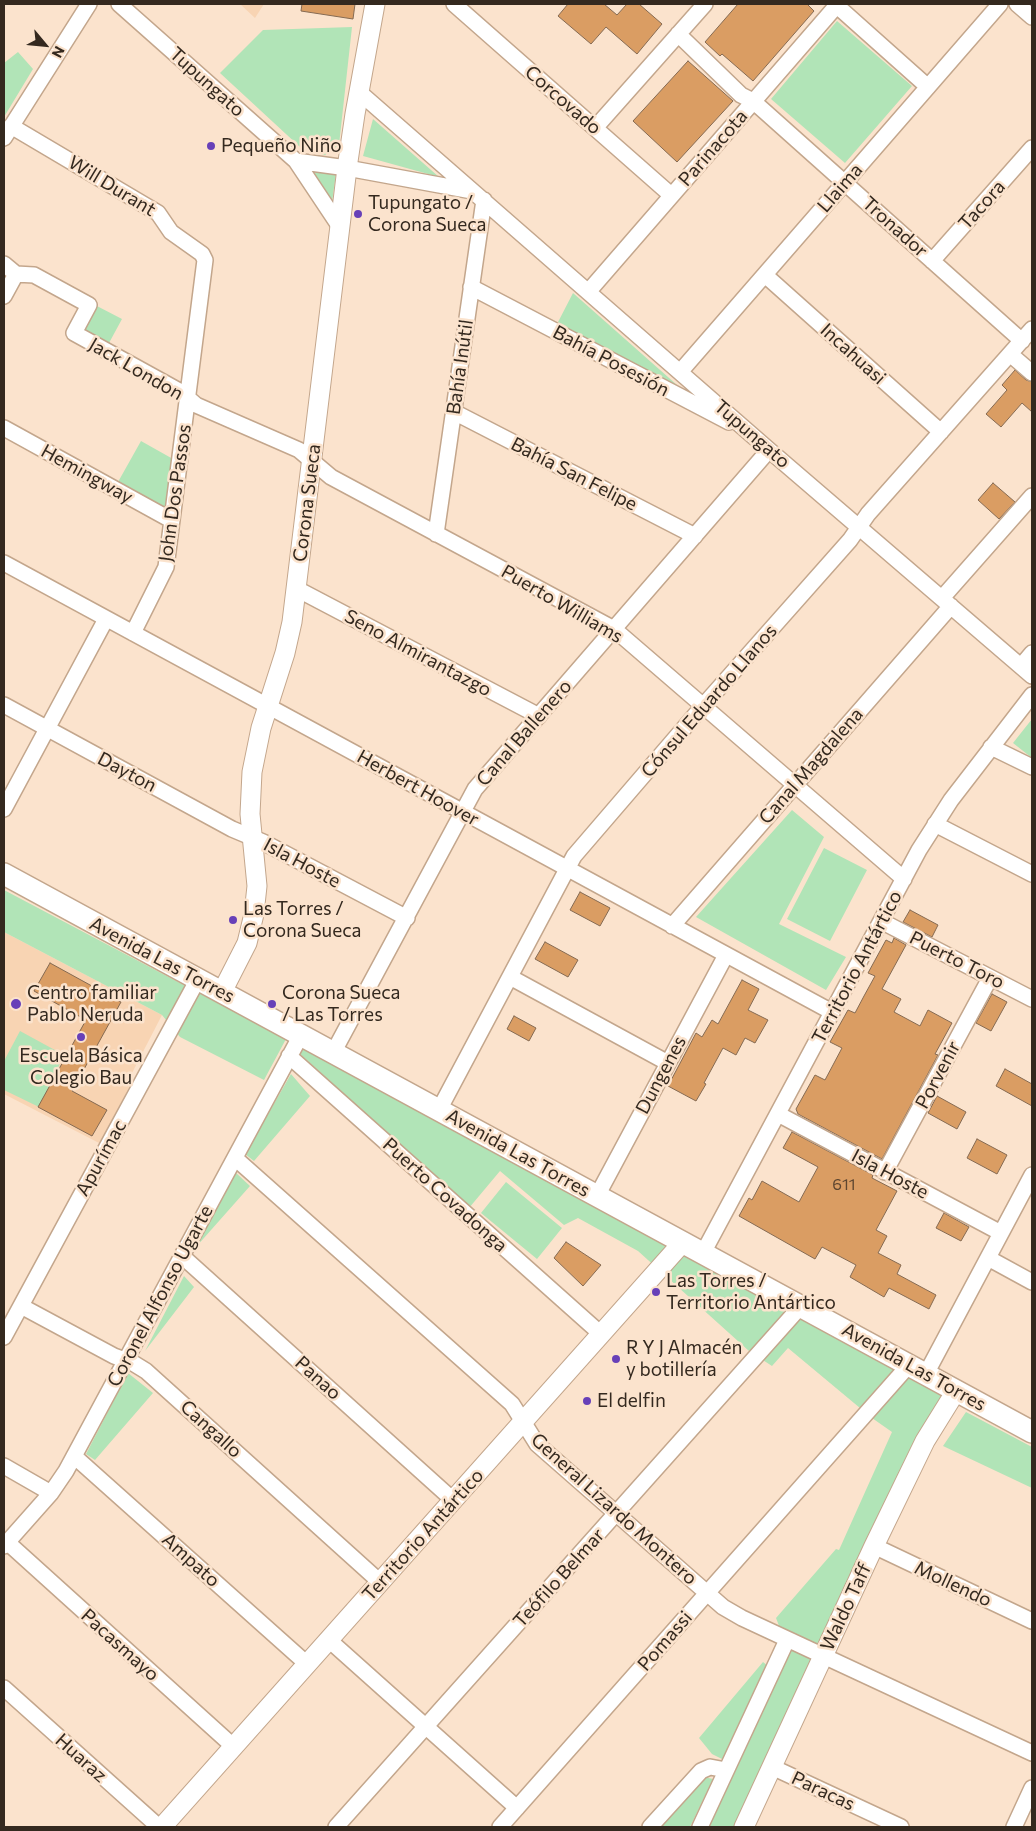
<!DOCTYPE html>
<html>
<head>
<meta charset="utf-8">
<style>
  body { margin:0 }
  #map { position:relative; width:1036px; height:1831px; overflow:hidden; background:#fbe3cd; font-family:Commissioner,sans-serif }
  canvas { display:block }
  .frame { position:absolute; inset:0; border:5px solid #34291f; pointer-events:none }
  .north { position:absolute; left:20px; top:20px; width:50px; height:50px; -webkit-text-stroke:4px #fbe3cd; paint-order:stroke; rotate:118deg; font-size:14px; font-weight:700; line-height:20px; text-align:center; color:#34291f }
  .north::after { content:''; display:block; margin:auto; width:18px; height:22px; background:#34291f; clip-path:polygon(50% 0,100% 100%,50% 72%,0 100%) }
</style>
</head>
<body>
<div id="map">
<canvas width="1036" height="1831"></canvas>
<div class="frame"></div>
<div class="north">N</div>
</div>
<script>
const ctx = document.querySelector('canvas').getContext('2d');
ctx.lineJoin = 'round';
function fillPath(path, color) { ctx.fillStyle = color; ctx.fill(path, 'evenodd'); }
const poly = rows => new Path2D(rows.map(r => 'M' + r).join(''));
function trace(path, color, width, dash) { ctx.strokeStyle = color; ctx.lineWidth = width; ctx.lineCap = dash ? 'butt' : 'round'; ctx.setLineDash(dash || []); ctx.stroke(path); }
function drawText(font, color, halo, rows, align = 'center') {
  ctx.font = font + ' Commissioner,sans-serif'; ctx.lineWidth = 5; ctx.setLineDash([]); ctx.textBaseline = 'middle'; ctx.strokeStyle = halo; ctx.fillStyle = color; for (const [text, x, y, turn = 0] of rows) {
    ctx.save(); ctx.translate(x, y); ctx.rotate((+turn || 0) * Math.PI / 180); ctx.textAlign = isNaN(turn) ? turn : align; if (halo) ctx.strokeText(text, 0, 0); ctx.fillText(text, 0, 0); ctx.restore();
  }
}
fillPath(poly([
  [240,4,264,4,255,18],
  [4,932,162,1015,131,1075,133,1079,101,1144,4,1094]
]), '#f8d4b3');
fillPath(poly([
  [837,21,912,86,845,163,771,99],
  [352,27,339,145,325,155,300,147,220,73,263,30],
  [18,52,33,69,4,117,4,63],
  [373,119,439,177,363,156],
  [313,172,336,174,332,202],
  [573,293,677,385,676,387,556,326],
  [95,305,122,319,109,343,83,329],
  [141,441,173,459,167,509,118,482],
  [1032,719,1032,758,1013,743],
  [792,810,824,837,779,924,846,957,826,990,696,917],
  [824,848,867,870,830,941,787,919],
  [4,890,286,1039,264,1080,180,1037,162,1015,4,932],
  [20,1031,64,1055,39,1107,4,1090,4,1061],
  [301,1047,943,1395,737,1827,709,1827,789,1652,776,1618,836,1549,839,1550,892,1432,872,1418,788,1348,772,1366,749,1351,638,1251,578,1218,564,1225,500,1171,469,1208,299,1053],
  [291,1074,310,1096,254,1161,245,1154],
  [235,1172,250,1186,196,1247],
  [506,1182,562,1228,537,1259,481,1213],
  [184,1276,194,1287,145,1351],
  [128,1373,153,1393,95,1460,86,1454],
  [966,1412,1032,1447,1032,1488,943,1446],
  [763,1662,768,1666,724,1760,712,1754,699,1738],
  [704,1777,713,1779,690,1827,659,1827]
]), '#b1e4b7');
const building = poly([
  [302,4,355,4,353,19,301,11,302,4],
  [568,4,604,4,617,15,627,4,639,4,662,24,637,54,606,27,591,44,558,16,568,4],
  [738,4,807,4,814,11,753,81,722,54,720,56,705,42,738,4],
  [688,61,733,101,677,162,633,121,688,61],
  [1015,370,1026,380,1032,382,1032,412,1022,403,1001,427,986,414,1007,390,1002,385,1015,370],
  [993,483,1015,502,999,519,978,500,993,483],
  [580,892,610,908,600,926,570,910,580,892],
  [910,910,938,925,932,937,903,922,910,910],
  [894,938,906,945,882,989,901,999,894,1012,920,1026,928,1010,952,1023,935,1054,938,1055,882,1159,798,1114,796,1109,815,1075,825,1080,842,1048,830,1042,848,1010,855,1013,864,996,875,976,868,973,886,940,892,943,894,938],
  [545,942,578,960,568,977,535,959,545,942],
  [50,963,121,1002,72,1091,107,1110,92,1136,38,1107,86,1020,34,991,50,963],
  [742,980,759,989,748,1010,768,1020,755,1043,745,1038,736,1055,723,1048,704,1083,706,1084,696,1101,668,1086,696,1033,702,1037,712,1020,718,1024,742,980],
  [992,994,1007,1002,991,1031,976,1023,992,994],
  [514,1016,536,1028,529,1041,507,1029,514,1016],
  [1005,1069,1032,1084,1032,1106,996,1086,1005,1069],
  [937,1096,966,1112,957,1129,928,1113,937,1096],
  [792,1132,873,1175,872,1178,897,1191,876,1230,887,1236,878,1253,901,1265,897,1274,936,1295,929,1309,889,1288,884,1297,850,1277,856,1265,822,1247,815,1259,739,1216,749,1198,752,1200,762,1181,799,1202,818,1167,783,1148,792,1132],
  [977,1139,1007,1155,997,1174,967,1158,977,1139],
  [944,1213,969,1227,961,1241,936,1228,944,1213],
  [566,1242,601,1265,583,1286,554,1258,566,1242]
]);
fillPath(building, '#da9d63');
trace(building, '#856a52', 1);
const minor = poly([
  [119,4,296,161,340,227],
  [454,4,671,195],
  [1017,4,1032,17],
  [836,5,928,87],
  [678,34,741,95,753,101,1022,341],
  [359,92,769,450,1032,676],
  [11,126,158,213,171,232,202,254,205,260,166,567,133,633],
  [595,128,705,4],
  [4,138,89,4],
  [296,161,347,168,472,191],
  [932,261,1032,148],
  [4,264,16,274,34,275,89,305,74,333,181,392,196,405,299,450,331,477,614,629,904,879],
  [765,275,941,432],
  [471,287,729,422],
  [588,292,838,4],
  [4,296,16,274],
  [1010,354,1032,373],
  [680,372,1000,4],
  [454,412,695,536],
  [4,428,171,520],
  [436,534,484,200],
  [4,563,832,1012],
  [297,589,539,716],
  [942,598,1032,496],
  [1021,666,1032,653],
  [4,705,232,829,263,842,407,918],
  [991,747,1032,767],
  [4,809,106,619],
  [935,824,1032,874],
  [881,921,1032,999],
  [672,926,951,606],
  [510,977,668,1063],
  [333,1053,475,789,769,450],
  [289,1056,601,1334],
  [439,1110,574,856,703,706,850,540,868,514,1032,329],
  [778,1114,1001,1233],
  [235,1158,512,1404,537,1444,723,1607,742,1618,1032,1753],
  [885,1172,990,978],
  [597,1196,726,955],
  [703,1253,919,850,951,800,1032,695],
  [182,1256,453,1500],
  [988,1258,1032,1282],
  [21,1306,114,1356,133,1363,146,1371,380,1582],
  [4,1337,198,979],
  [926,1374,1032,1175],
  [74,1456,307,1664],
  [4,1466,51,1493],
  [7,1542,234,1747],
  [4,1546,51,1493,66,1471,301,1035],
  [874,1546,1032,1621],
  [329,1640,517,1808],
  [4,1688,159,1827],
  [772,1767,901,1827],
  [336,1827,801,1306],
  [500,1827,909,1365],
  [650,1827,701,1771,710,1767,726,1770],
  [700,1827,787,1640],
  [1014,1827,1032,1788]
]);
const tertiary = poly([
  [222,992,247,943,254,914,257,886,250,814,252,772,261,728,285,653,292,622,347,168,355,114,375,4],
  [162,1827,683,1242],
  [744,1827,874,1546,925,1441,956,1391]
]);
const secondary = poly([
  [4,874,1032,1432]
]);
trace(minor, '#c3a68c', 18);
trace(tertiary, '#c3a68c', 21);
trace(secondary, '#c3a68c', 24);
trace(minor, '#fff', 15);
trace(tertiary, '#fff', 19);
trace(secondary, '#fff', 21);
for (const [x, y, r, color] of [
  [211,146,5,"#6740b8"],
  [358,214,5,"#6740b8"],
  [233,920,5,"#6740b8"],
  [16,1004,6,"#6740b8"],
  [272,1004,5,"#6740b8"],
  [81,1037,5,"#6740b8"],
  [656,1292,5,"#6740b8"],
  [616,1359,5,"#6740b8"],
  [587,1401,5,"#6740b8"]
]) { const dot = new Path2D(); dot.arc(x, y, r, 0, 2 * Math.PI); ctx.fillStyle = color; ctx.fill(dot); trace(dot, '#fbe3cd', 2); }
drawText('16px', '#5e4630', null, [
  ["611",844,1185]
]);
drawText('19px', '#34291f', '#fbe3cd', [
  ["Tupungato",207,82,42],
  ["Corcovado",563,100,41],
  ["Parinacota",713,148,-49],
  ["Will Durant",112,186,31],
  ["Llaima",840,188,-49],
  ["Tacora",982,205,-48],
  ["Tronador",895,227,42],
  ["Incahuasi",853,354,42],
  ["Bahía Posesión",611,361,28],
  ["Bahía Inútil",460,367,-82],
  ["Jack London",136,369,30],
  ["Tupungato",752,434,41],
  ["Hemingway",87,474,29],
  ["Bahía San Felipe",574,474,27],
  ["John Dos Passos",175,493,-82],
  ["Corona Sueca",307,503,-83],
  ["Puerto Williams",562,604,30],
  ["Seno Almirantazgo",418,653,28],
  ["Cónsul Eduardo Llanos",709,701,-49],
  ["Canal Ballenero",524,733,-49],
  ["Canal Magdalena",811,766,-49],
  ["Dayton",127,772,28],
  ["Herbert Hoover",418,788,29],
  ["Isla Hoste",302,863,28],
  ["Avenida Las Torres",162,960,28],
  ["Puerto Toro",957,960,27],
  ["Territorio Antártico",857,967,-62],
  ["Dungenes",661,1075,-62],
  ["Porvenir",938,1075,-62],
  ["Avenida Las Torres",518,1153,29],
  ["Apurímac",101,1158,-61],
  ["Isla Hoste",890,1174,28],
  ["Puerto Covadonga",445,1195,42],
  ["Coronel Alfonso Ugarte",160,1296,-62],
  ["Avenida Las Torres",914,1367,29],
  ["Panao",318,1378,42],
  ["Cangallo",211,1429,42],
  ["General Lizardo Montero",614,1509,42],
  ["Territorio Antártico",423,1535,-48],
  ["Ampato",191,1560,42],
  ["Teófilo Belmar",559,1578,-48],
  ["Mollendo",953,1584,25],
  ["Waldo Taff",846,1607,-65],
  ["Pomassi",665,1641,-49],
  ["Pacasmayo",120,1645,42],
  ["Huaraz",81,1758,42],
  ["Paracas",823,1791,25]
]);
drawText('19px', '#34291f', '#fbe3cd', [
  ["Pequeño Niño",221,146],
  ["Tupungato /",368,203],
  ["Corona Sueca",368,225],
  ["Las Torres /",243,909],
  ["Corona Sueca",243,931],
  ["Centro familiar",27,993],
  ["Pablo Neruda",27,1015],
  ["Corona Sueca",282,993],
  ["/ Las Torres",282,1015],
  ["Escuela Básica",81,1056,"center"],
  ["Colegio Bau",81,1078,"center"],
  ["Las Torres /",666,1281],
  ["Territorio Antártico",666,1303],
  ["R Y J Almacén",626,1348],
  ["y botillería",626,1370],
  ["El delfin",597,1401]
], 'left');
</script>
</body>
</html>
